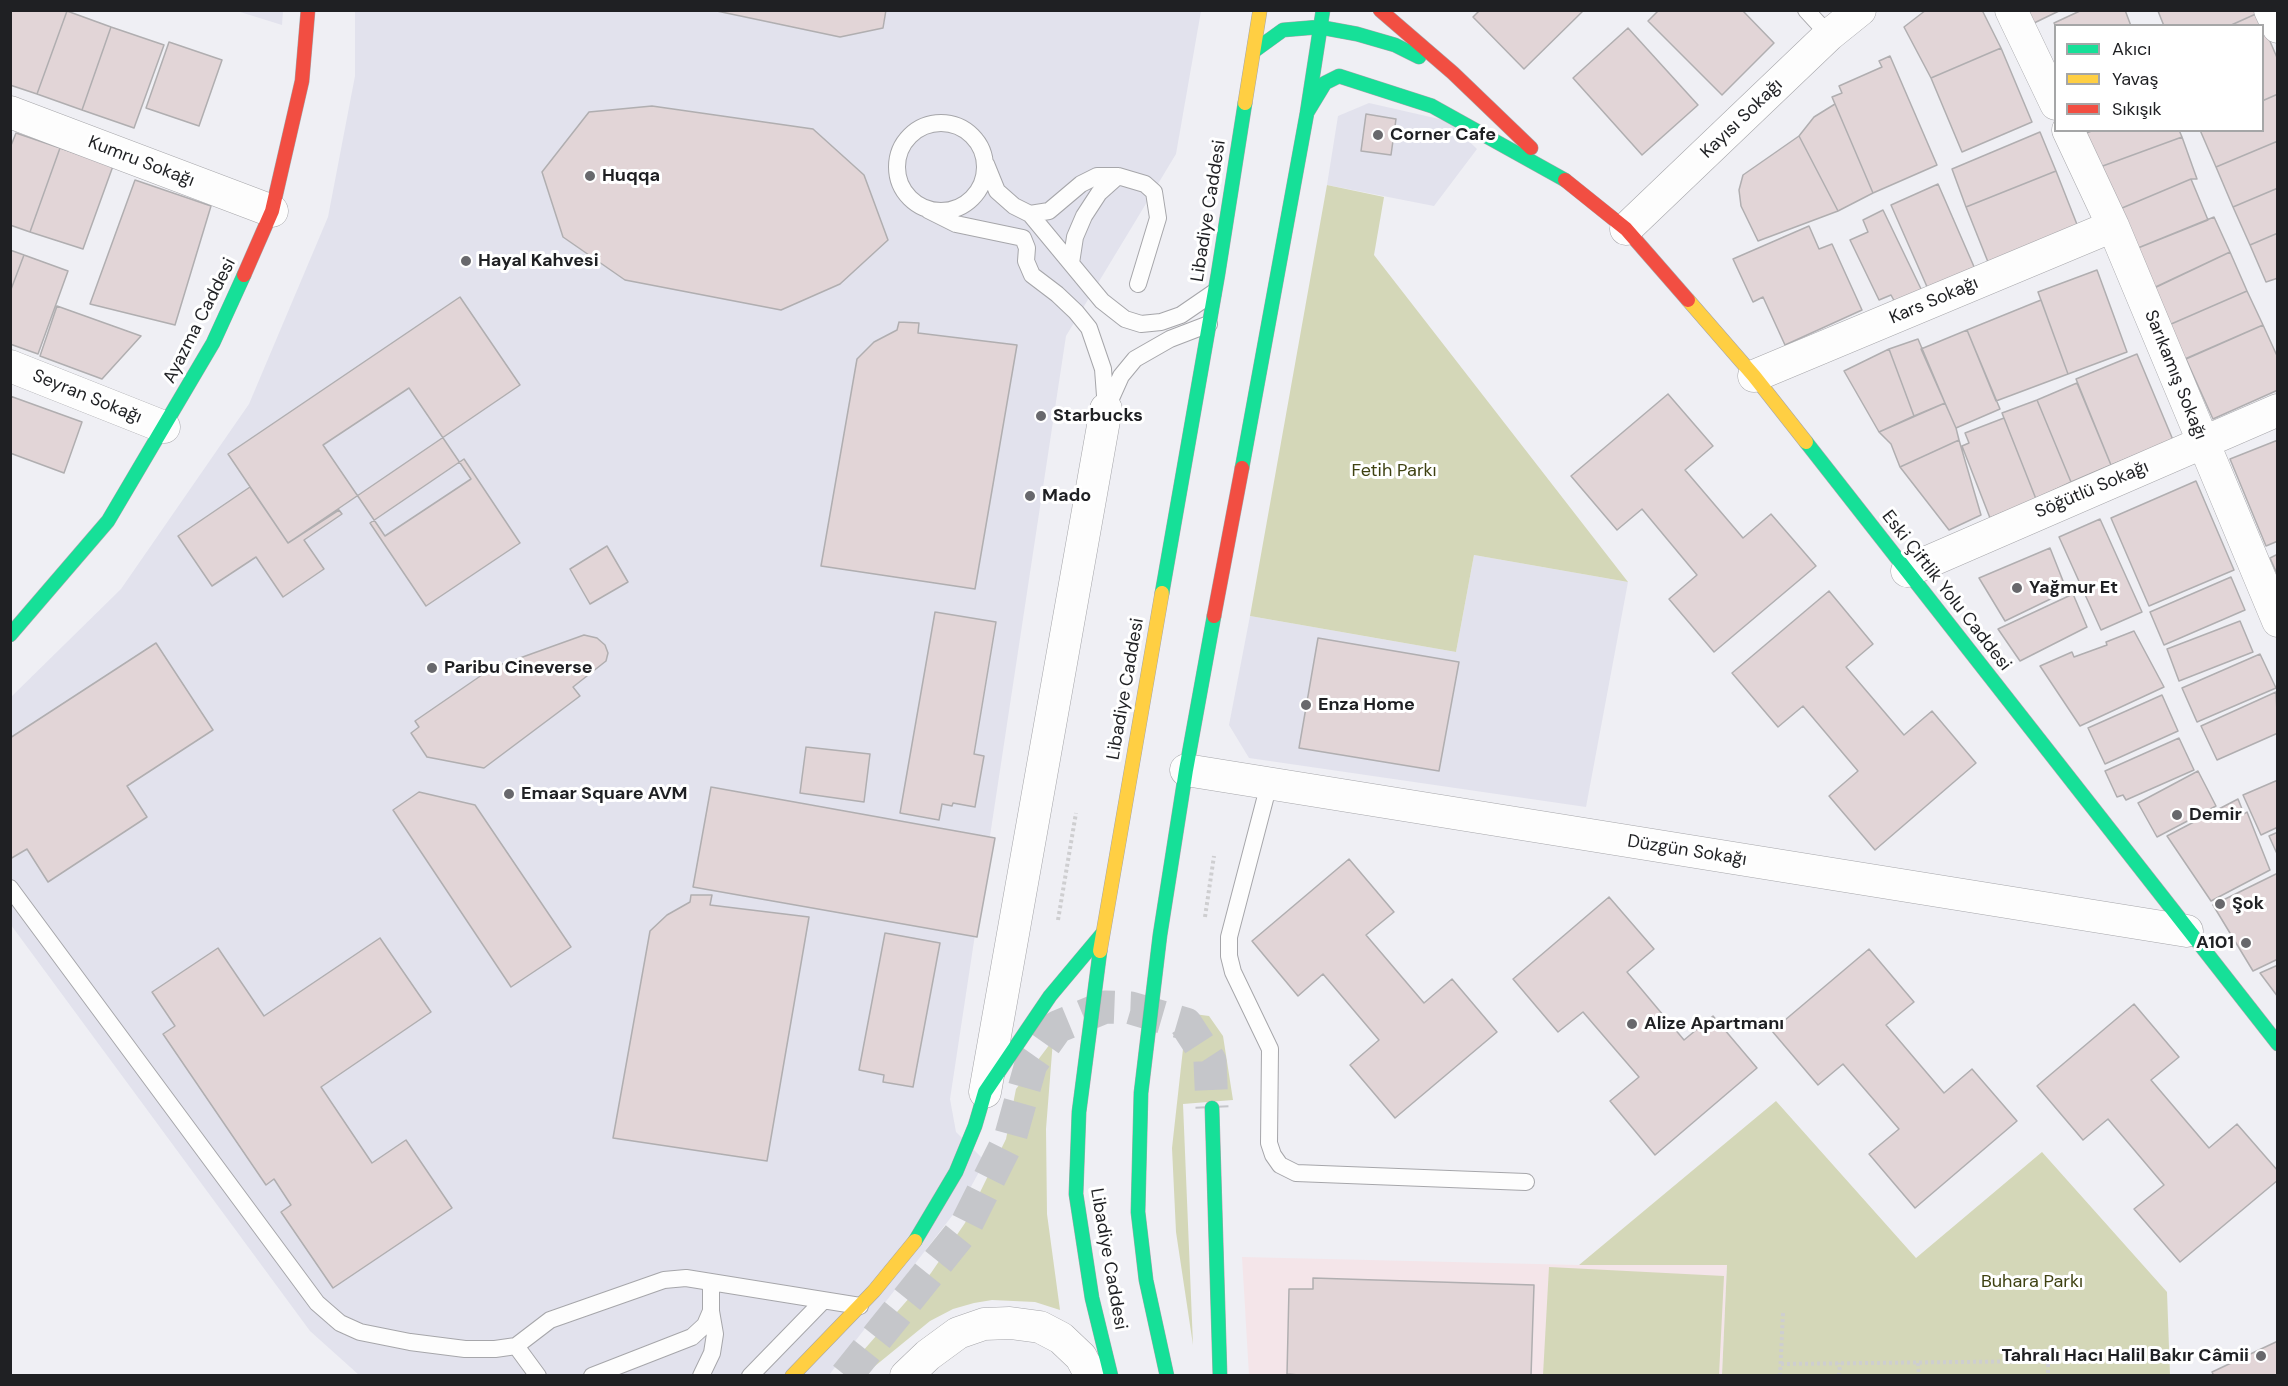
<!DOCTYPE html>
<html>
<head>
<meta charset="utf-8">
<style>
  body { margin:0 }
  #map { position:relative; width:2288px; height:1386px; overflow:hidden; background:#efeff4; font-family:"DM Sans",sans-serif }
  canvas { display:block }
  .frame { position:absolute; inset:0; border:12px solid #1f2023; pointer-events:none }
  .legend { position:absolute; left:2054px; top:24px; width:210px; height:108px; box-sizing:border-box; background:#fff; border:2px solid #a5a6a7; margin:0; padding:8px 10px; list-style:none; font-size:18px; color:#1f2023 }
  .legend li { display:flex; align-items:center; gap:12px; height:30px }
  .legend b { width:30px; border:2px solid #a5a6a7 }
</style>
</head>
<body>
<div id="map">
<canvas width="2288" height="1386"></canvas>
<div class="frame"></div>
<ul class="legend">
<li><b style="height:8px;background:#16e098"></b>Akıcı</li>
<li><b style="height:8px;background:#ffcf43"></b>Yavaş</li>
<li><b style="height:8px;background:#f24e42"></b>Sıkışık</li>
</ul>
</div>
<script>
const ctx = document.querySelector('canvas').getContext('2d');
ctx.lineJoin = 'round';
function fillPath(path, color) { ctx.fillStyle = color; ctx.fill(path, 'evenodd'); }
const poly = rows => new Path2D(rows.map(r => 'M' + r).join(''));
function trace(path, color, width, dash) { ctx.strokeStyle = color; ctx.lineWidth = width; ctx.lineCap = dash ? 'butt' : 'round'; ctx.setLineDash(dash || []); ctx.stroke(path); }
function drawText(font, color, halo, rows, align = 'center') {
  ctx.font = font + ' "DM Sans",sans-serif'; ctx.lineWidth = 6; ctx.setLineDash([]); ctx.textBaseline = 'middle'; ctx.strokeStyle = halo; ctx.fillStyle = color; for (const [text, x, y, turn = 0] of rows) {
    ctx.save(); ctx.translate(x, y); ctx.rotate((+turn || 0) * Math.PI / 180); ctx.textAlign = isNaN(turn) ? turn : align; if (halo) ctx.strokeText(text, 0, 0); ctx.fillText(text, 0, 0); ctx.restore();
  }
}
fillPath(poly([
  [237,11,283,11,282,25],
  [355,11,1201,11,1176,154,1066,336,950,1099,956,1132,985,1161,962,1203,829,1375,359,1375,310,1331,11,925,10,698,121,589,249,404,328,217,355,76],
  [1369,103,1448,121,1477,149,1434,206,1327,185,1338,116],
  [1474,555,1628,582,1586,807,1249,758,1229,725,1250,616,1456,652]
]), '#e2e2ed');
fillPath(poly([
  [1242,1257,1579,1265,1727,1265,1722,1375,1249,1375]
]), '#f4e5e9');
fillPath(poly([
  [1327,185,1384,197,1374,255,1628,582,1474,555,1456,652,1250,616],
  [1187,1013,1209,1016,1223,1036,1233,1100,1183,1104,1193,1345,1176,1232,1172,1148],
  [1053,1040,1046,1129,1047,1214,1060,1310,1035,1302,992,1300,974,1303,953,1309,930,1321,864,1375,842,1375,931,1273,965,1223,1006,1139,1016,1089],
  [1776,1101,1916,1258,2042,1152,2167,1292,2170,1375,1722,1375,1727,1265,1579,1265],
  [1549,1267,1724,1276,1719,1375,1543,1375]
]), '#d4d7b8');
const building = poly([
  [10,10,67,11,37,94,10,85,10,10],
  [712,10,886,10,883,28,840,37,712,10],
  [1480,10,1584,10,1524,69,1473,17,1480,10],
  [1659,10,1742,10,1774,43,1722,95,1648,21,1659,10],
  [1926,10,1982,10,2001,48,1931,78,1904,27,1926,10],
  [2023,10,2061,10,2030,25,2023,10],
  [2082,10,2125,10,2131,26,2056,27,2054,23,2082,10],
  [2257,10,2258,13,2229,26,2164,26,2158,11,2257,10],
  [67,11,111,27,82,110,37,94,67,11],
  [2258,13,2278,60,2278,94,2262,101,2262,26,2229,26,2258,13],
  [111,27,164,45,134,128,82,110,111,27],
  [1628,28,1698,105,1642,155,1573,78,1628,28],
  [169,42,222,60,199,126,146,108,169,42],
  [2001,48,2032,122,1962,152,1931,78,2001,48],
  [1890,56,1937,165,1873,193,1832,97,1842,93,1839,86,1882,67,1879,61,1890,56],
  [2278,94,2278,141,2216,167,2200,130,2262,130,2262,101,2278,94],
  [1835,104,1873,193,1838,211,1799,136,1814,117,1835,104],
  [652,106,813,129,864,175,888,240,840,284,781,310,625,280,563,237,542,172,589,112,652,106],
  [1366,114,1396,119,1391,155,1361,151,1366,114],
  [2094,130,2179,130,2182,137,2100,167,2084,134,2094,130],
  [2040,132,2056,171,1966,207,1952,169,2040,132],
  [16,133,60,148,30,232,10,225,10,148,16,133],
  [1799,136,1838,211,1758,241,1741,206,1739,190,1743,175,1799,136],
  [2182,137,2197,179,2191,179,2115,211,2100,167,2182,137],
  [2278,141,2278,188,2233,207,2216,167,2278,141],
  [60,148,113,166,83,249,30,232,60,148],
  [2056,171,2078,227,1988,262,1966,207,2056,171],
  [2191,179,2208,220,2133,250,2115,211,2191,179],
  [135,180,211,206,175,325,90,304,135,180],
  [1938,184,1975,269,1928,289,1891,205,1938,184],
  [2278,188,2278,233,2250,245,2233,207,2278,188],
  [1883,210,1923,293,1897,306,1891,295,1879,300,1850,240,1868,232,1863,220,1883,210],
  [2214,217,2230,252,2150,290,2133,250,2214,217],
  [1809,226,1819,249,1832,244,1862,310,1785,345,1763,297,1753,302,1733,259,1809,226],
  [2278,233,2278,278,2266,282,2250,245,2278,233],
  [10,250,24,255,10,292,10,250],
  [2230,252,2247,291,2162,328,2145,292,2230,252],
  [24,255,68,271,38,354,10,344,10,292,24,255],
  [2097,270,2127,352,2068,374,2038,292,2097,270],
  [2247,291,2263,325,2178,362,2162,328,2247,291],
  [460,297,520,385,288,543,228,454,460,297],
  [2041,300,2068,374,1996,401,1967,330,2041,300],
  [57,306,141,336,102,379,40,356,57,306],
  [899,322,919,323,918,333,1017,345,975,589,821,566,857,359,874,342,897,330,899,322],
  [2263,325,2278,358,2278,390,2213,419,2186,359,2263,325],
  [1967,330,2000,409,1956,428,1921,349,1967,330],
  [1918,339,1945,403,1914,416,1889,349,1918,339],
  [1889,349,1914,416,1879,432,1844,371,1889,349],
  [2137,354,2173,440,2111,465,2076,379,2137,354],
  [2077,383,2111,465,2071,482,2037,400,2077,383],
  [409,388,471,479,385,536,323,445,409,388],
  [1668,394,1713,446,1685,470,1743,538,1771,514,1816,566,1714,652,1669,599,1697,575,1642,509,1617,530,1571,476,1668,394],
  [10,396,82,422,64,473,10,453,10,396],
  [2037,400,2071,482,2036,499,2002,413,2037,400],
  [1945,403,1956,428,1959,440,1900,467,1891,444,1879,432,1945,403],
  [2004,418,2036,499,1990,518,1962,446,1969,443,1965,433,2004,418],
  [1959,440,1981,515,1949,530,1900,467,1959,440],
  [2278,440,2278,541,2266,546,2230,459,2278,440],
  [464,459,520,543,426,606,370,523,464,459],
  [2196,481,2234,570,2149,606,2111,518,2196,481],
  [250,487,288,543,339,510,342,514,304,540,324,569,283,597,256,557,212,586,178,536,250,487],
  [2100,519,2142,612,2101,630,2059,537,2100,519],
  [607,546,628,582,590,604,570,569,607,546],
  [2050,548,2067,591,2005,621,1979,578,2050,548],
  [2278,554,2278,576,2270,558,2278,554],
  [2231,577,2245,610,2164,645,2150,612,2231,577],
  [1829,591,1873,644,1846,667,1904,735,1932,711,1976,763,1875,850,1829,796,1858,771,1803,706,1778,727,1732,673,1829,591],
  [2073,594,2087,627,2020,661,1998,629,2073,594],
  [935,612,996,622,974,754,984,756,975,807,953,803,952,806,942,804,939,820,900,813,935,612],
  [2240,621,2253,652,2179,681,2167,649,2240,621],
  [2134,631,2164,687,2080,726,2040,666,2072,652,2074,657,2107,645,2106,642,2134,631],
  [584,635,597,638,605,645,608,653,606,661,573,687,580,696,484,768,427,757,411,733,419,727,415,721,492,668,584,635],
  [1318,638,1459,662,1439,771,1299,748,1318,638],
  [156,643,213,730,127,786,147,817,48,882,27,849,10,859,10,738,156,643],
  [2260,654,2276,688,2197,722,2182,688,2260,654],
  [2276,692,2278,733,2217,760,2201,726,2276,692],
  [2162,695,2178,731,2105,764,2088,728,2162,695],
  [2179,738,2194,770,2126,800,2123,795,2117,797,2105,771,2179,738],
  [806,747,870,754,864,802,800,793,806,747],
  [2198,771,2216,806,2157,837,2138,803,2198,771],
  [2278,780,2278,827,2261,835,2243,795,2278,780],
  [711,787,995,838,977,937,693,887,711,787],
  [419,792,475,805,571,947,511,987,393,810,419,792],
  [2238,799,2244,814,2247,812,2270,870,2211,901,2167,836,2238,799],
  [2278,832,2278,856,2269,836,2278,832],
  [1349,859,1394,912,1366,935,1424,1003,1452,979,1497,1032,1395,1118,1350,1065,1379,1040,1323,974,1298,996,1252,941,1349,859],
  [2278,873,2278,959,2253,971,2213,905,2278,873],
  [691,895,712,895,710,905,809,917,767,1161,613,1138,650,931,667,915,690,902,691,895],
  [1609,897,1654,949,1627,972,1684,1040,1713,1016,1757,1068,1655,1155,1610,1101,1639,1077,1583,1012,1558,1032,1513,979,1609,897],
  [885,933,940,943,913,1087,883,1082,884,1075,859,1070,885,933],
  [380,938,431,1012,321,1087,372,1163,406,1140,452,1208,333,1288,281,1212,291,1205,274,1179,266,1185,163,1034,175,1026,152,992,218,948,264,1016,380,938],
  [1869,949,1914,1002,1886,1025,1944,1093,1972,1069,2017,1121,1915,1208,1869,1154,1899,1129,1843,1064,1818,1085,1772,1031,1869,949],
  [2278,965,2278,997,2260,973,2278,965],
  [2134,1004,2179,1057,2151,1080,2209,1148,2237,1124,2278,1171,2278,1180,2180,1262,2134,1209,2164,1185,2108,1119,2083,1140,2037,1086,2134,1004],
  [1313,1278,1534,1285,1531,1376,1311,1376,1287,1374,1289,1289,1313,1289,1313,1278],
  [2278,1341,2278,1376,2214,1376,2212,1372,2278,1341]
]);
fillPath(building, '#e2d5d7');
trace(building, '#b0aeb0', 1.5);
trace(poly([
  [846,1376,964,1229,1011,1135,1031,1064,1057,1027,1105,1007,1131,1008,1186,1024,1210,1061,1212,1108]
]), '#c5c6ca', 33, [33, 16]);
const lane = poly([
  [1806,10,1829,35],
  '897 167a44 44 0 1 1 88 0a44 44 0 1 1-88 0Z',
  [986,164,997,191,1014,206,1030,214,1049,211,1081,184,1097,176,1118,176,1145,184,1154,192,1158,218,1138,284],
  [928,210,956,224,1023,238,1027,248,1026,261,1032,275,1057,294,1076,312,1089,328,1103,369,1106,409],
  [1030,214,1102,301,1125,319,1141,324,1161,322,1181,315,1213,293],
  [1071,263,1075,237,1084,216,1099,193,1118,176],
  [1108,405,1121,376,1135,359,1170,339,1209,324],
  [1269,784,1229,937,1229,956,1233,972,1270,1049,1269,1143,1273,1155,1280,1165,1296,1173,1526,1182],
  [10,888,317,1303,340,1323,360,1332,410,1342,465,1349,495,1349,516,1346,550,1320,664,1280,686,1278,860,1306],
  [516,1346,538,1376],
  [592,1376,692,1337,705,1325,711,1311,711,1282],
  [701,1376,712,1353,715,1334,711,1311],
  [750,1376,823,1301]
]);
const street = poly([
  [2011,10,2056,104],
  [2270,10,2278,27],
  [10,112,272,211],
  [2068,130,2113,226,2278,621],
  [1626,229,1829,35,1860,10],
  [10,366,164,427],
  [1754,376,2113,226],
  [1907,571,2278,410],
  [1186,770,2187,931],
  [985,1092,1106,409],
  [906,1376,928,1355,958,1333,984,1324,1010,1323,1040,1327,1061,1338,1081,1357,1091,1376]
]);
const fast = poly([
  [1254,51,1283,30,1319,27,1357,34,1395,45,1419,57],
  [1308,111,1325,83,1339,76,1432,106,1565,180],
  [1806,442,2278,1044],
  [1242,468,1307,113,1323,10],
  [1162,593,1218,274,1245,103],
  [10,635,108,521,213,343,244,275],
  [1100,951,1079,1112,1076,1194,1092,1298,1111,1376],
  [1212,1108,1220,1376],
  [915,1241,956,1172,975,1126,985,1092,1050,996,1102,934],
  [1167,1376,1146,1280,1138,1212,1141,1093,1160,935,1186,770,1214,616]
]);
const slow = poly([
  [1245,103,1260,10],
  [1688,300,1754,376,1806,442],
  [1100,951,1162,593],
  [792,1376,874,1291,915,1241]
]);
const jam = poly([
  [1380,10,1453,73,1531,148],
  [1565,180,1626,229,1688,300],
  [244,275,272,211,302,81,308,10],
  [1214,616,1242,468]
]);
trace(lane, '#a6a6aa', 18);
trace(street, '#a6a6aa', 33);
trace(fast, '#a6a6aa', 15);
trace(slow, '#a6a6aa', 15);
trace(jam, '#a6a6aa', 15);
trace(poly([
  [1205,917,1214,856],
  [1058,920,1076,813],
  [1918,1363,1919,1376],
  [1781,1364,2048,1361,2048,1376],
  [1780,1376,1783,1313],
  [1839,1376,1840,1363]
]), '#ceced0', 4, [3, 3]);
trace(lane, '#fdfdfd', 16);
trace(street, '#fdfdfd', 32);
trace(fast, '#16e098', 14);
trace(slow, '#ffcf43', 14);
trace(jam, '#f24e42', 14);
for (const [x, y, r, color] of [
  [1378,135,6,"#68686c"],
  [590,176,6,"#68686c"],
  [466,261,6,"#68686c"],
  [1041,416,6,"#68686c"],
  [1030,496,6,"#68686c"],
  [2017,588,6,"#68686c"],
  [432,668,6,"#68686c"],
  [1306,705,6,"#68686c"],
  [509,794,6,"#68686c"],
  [2177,815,6,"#68686c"],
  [2220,904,6,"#68686c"],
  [2246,943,6,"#68686c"],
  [1632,1024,6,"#68686c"],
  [2261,1356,6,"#68686c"]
]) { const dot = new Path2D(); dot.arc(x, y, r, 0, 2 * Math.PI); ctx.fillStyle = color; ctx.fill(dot); trace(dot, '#fff', 2); }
drawText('18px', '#1f2023', '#fff', [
  ["Kayısı Sokağı",1742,119,-44],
  ["Kumru Sokağı",141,162,21],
  ["Libadiye Caddesi",1209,211,-81],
  ["Kars Sokağı",1934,301,-23],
  ["Ayazma Caddesi",200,321,-63],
  ["Sarıkamış Sokağı",2175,375,68],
  ["Seyran Sokağı",87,397,22],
  ["Söğütlü Sokağı",2092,490,-23],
  ["Eski Çiftlik Yolu Caddesi",1946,591,52],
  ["Libadiye Caddesi",1126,689,-80],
  ["Düzgün Sokağı",1687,851,9],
  ["Libadiye Caddesi",1108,1259,80]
]);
drawText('bold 18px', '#1f2023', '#fff', [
  ["Corner Cafe",1390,135],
  ["Huqqa",602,176],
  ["Hayal Kahvesi",478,261],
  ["Starbucks",1053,416],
  ["Mado",1042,496],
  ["Yağmur Et",2029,588],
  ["Paribu Cineverse",444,668],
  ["Enza Home",1318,705],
  ["Emaar Square AVM",521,794],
  ["Demir",2189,815],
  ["Şok",2232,904],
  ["A101",2234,943,"right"],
  ["Alize Apartmanı",1644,1024],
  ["Tahralı Hacı Halil Bakır Câmii",2249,1356,"right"]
], 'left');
drawText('18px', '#3e4111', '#fff', [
  ["Fetih Parkı",1394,471],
  ["Buhara Parkı",2032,1282]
]);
</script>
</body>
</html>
